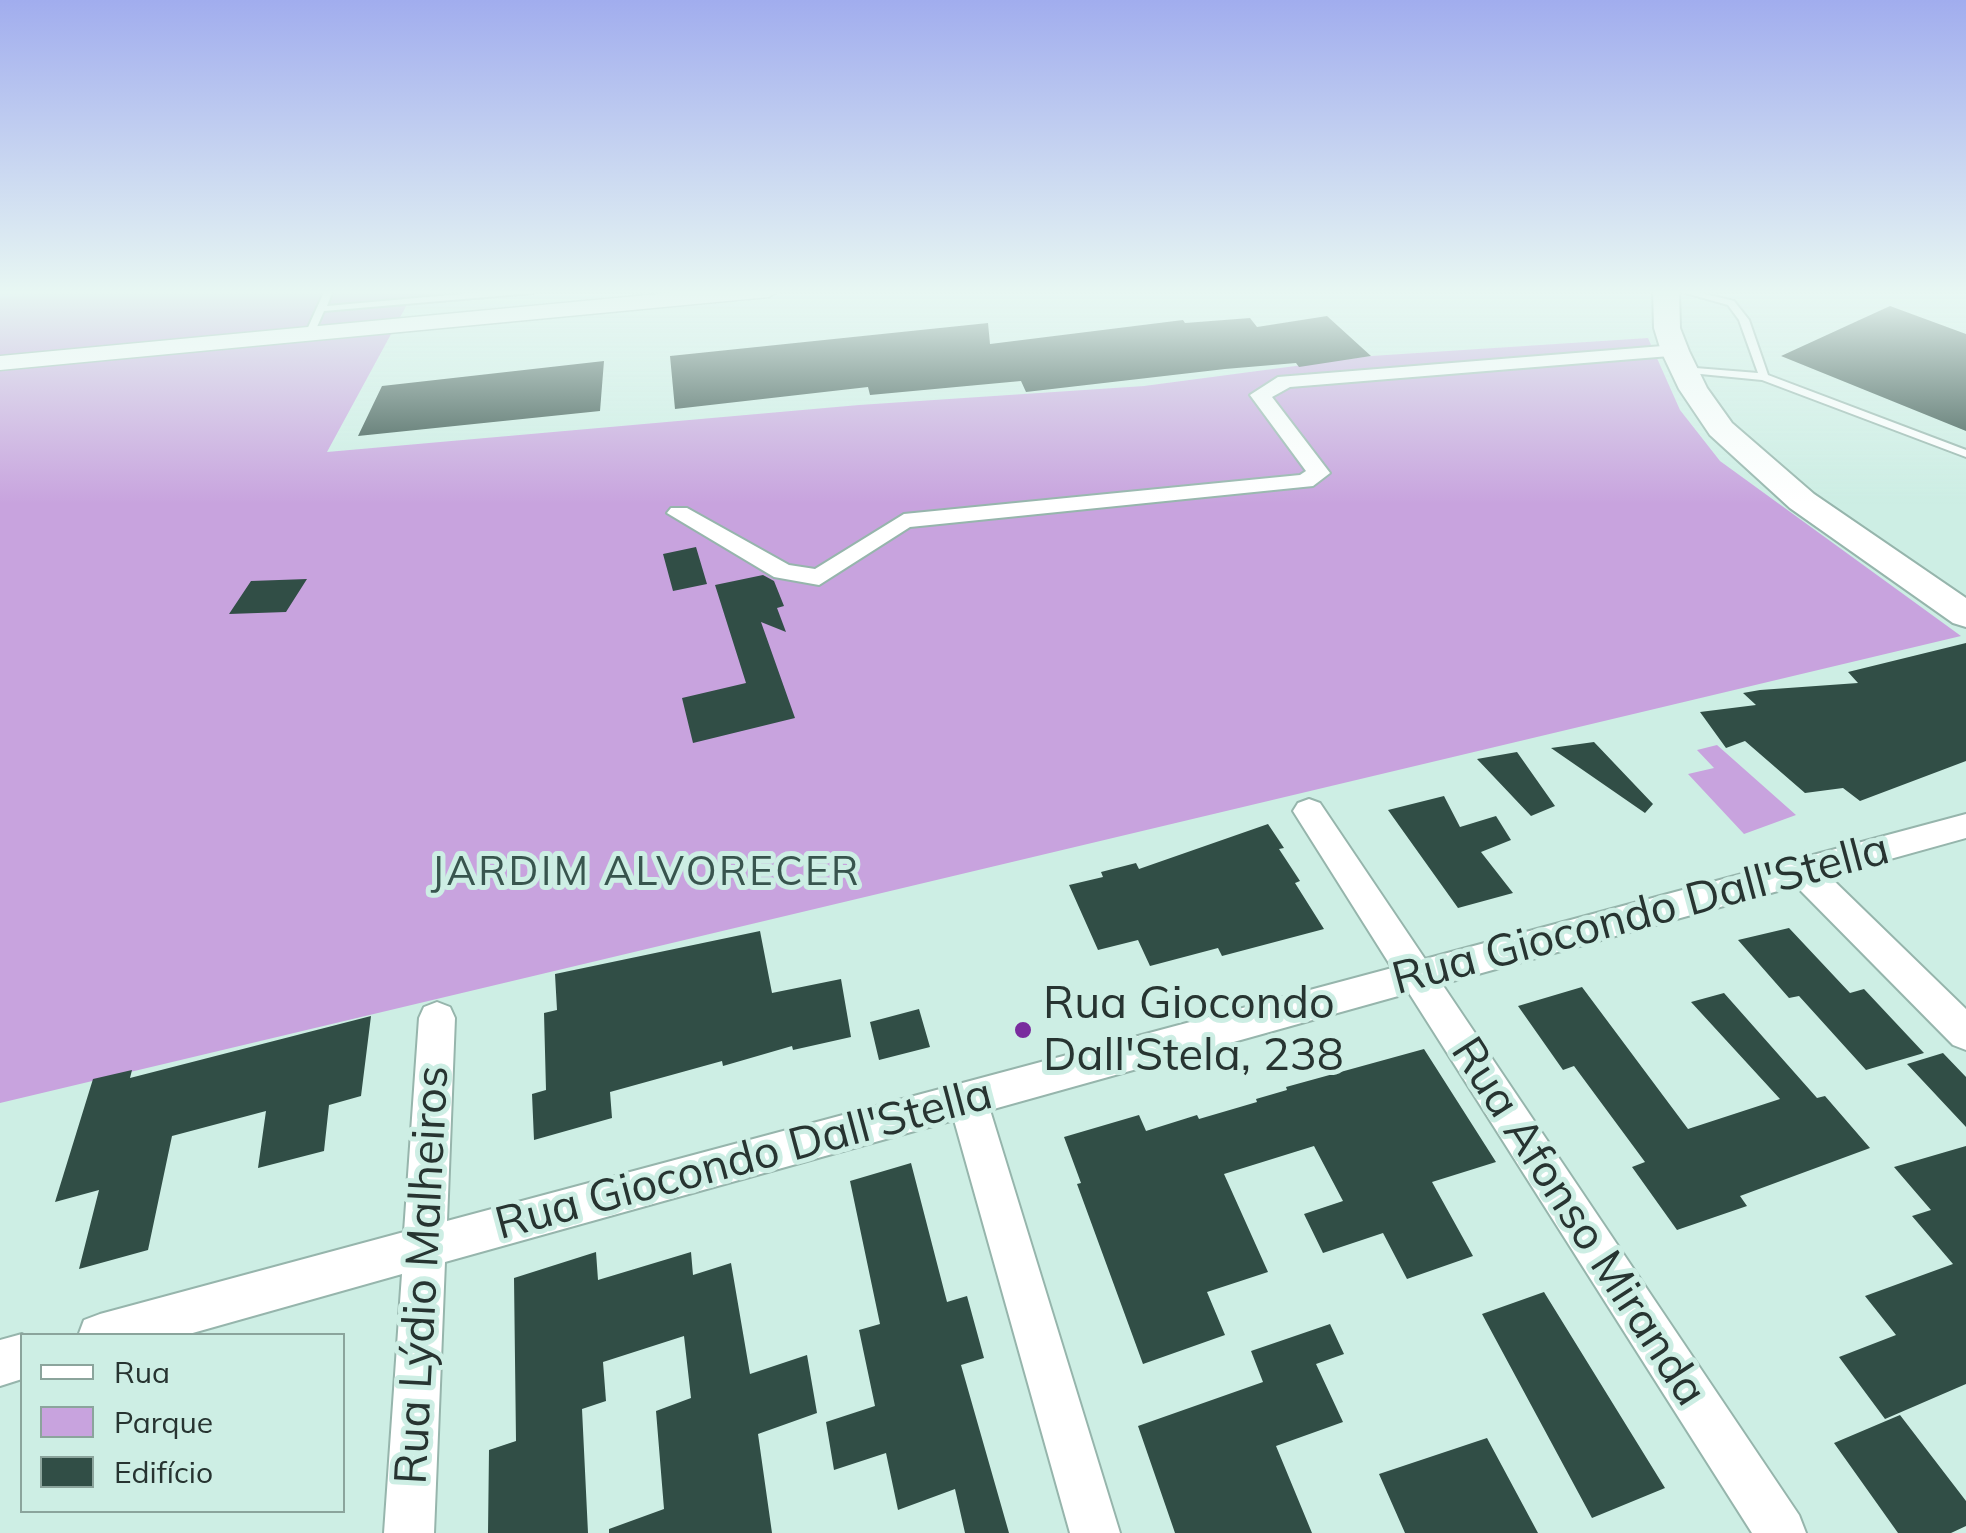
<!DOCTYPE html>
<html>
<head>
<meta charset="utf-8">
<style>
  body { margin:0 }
  #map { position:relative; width:1966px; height:1533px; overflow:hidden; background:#cdeee4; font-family:Mulish,sans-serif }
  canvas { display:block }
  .legend { position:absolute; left:20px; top:1333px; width:325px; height:180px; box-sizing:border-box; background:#cdeee4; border:2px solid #8ba49c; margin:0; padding:12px 18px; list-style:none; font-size:30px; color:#273431 }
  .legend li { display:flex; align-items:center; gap:20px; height:50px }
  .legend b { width:50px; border:2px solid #8ba49c }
</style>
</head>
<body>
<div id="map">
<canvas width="1966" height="1533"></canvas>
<ul class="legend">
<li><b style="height:12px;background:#fff"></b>Rua</li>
<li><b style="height:28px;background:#c8a3de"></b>Parque</li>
<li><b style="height:28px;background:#314e46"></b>Edifício</li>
</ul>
</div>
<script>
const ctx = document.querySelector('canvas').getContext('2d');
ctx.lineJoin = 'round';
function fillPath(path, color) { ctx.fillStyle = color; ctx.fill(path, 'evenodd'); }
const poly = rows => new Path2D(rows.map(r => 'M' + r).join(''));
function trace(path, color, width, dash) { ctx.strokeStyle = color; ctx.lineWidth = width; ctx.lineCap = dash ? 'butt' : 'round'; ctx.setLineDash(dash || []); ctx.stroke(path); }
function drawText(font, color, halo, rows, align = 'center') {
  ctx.font = font + ' Mulish,sans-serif'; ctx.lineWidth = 10; ctx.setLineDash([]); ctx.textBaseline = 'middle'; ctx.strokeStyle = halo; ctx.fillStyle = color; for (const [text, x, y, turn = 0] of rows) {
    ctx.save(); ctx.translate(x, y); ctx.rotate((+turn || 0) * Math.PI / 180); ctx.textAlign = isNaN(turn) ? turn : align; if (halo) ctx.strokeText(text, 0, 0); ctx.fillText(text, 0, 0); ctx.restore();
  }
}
fillPath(poly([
  [0,290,536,290,409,301,327,452,859,405,1144,386,1371,356,1648,338,1680,410,1720,461,1961,636,0,1103],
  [1717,745,1796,815,1744,834,1688,774,1714,768,1697,750]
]), '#c8a3de');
trace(poly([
  [0,294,36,290]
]), '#d7a3f6', 8);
fillPath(poly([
  [1890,306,1966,334,1966,431,1781,356],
  [1327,316,1371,356,1299,367,1296,363,1225,369,1026,392,1021,381,870,395,868,387,675,409,670,356,988,323,990,344,1183,320,1185,323,1250,318,1257,327],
  [604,361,600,411,358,436,382,386],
  [696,547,707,584,673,591,663,554],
  [763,575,774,581,784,606,777,608,786,632,761,622,795,718,693,743,682,698,746,683,715,585],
  [307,579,286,612,229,614,251,581],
  [1966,643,1966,761,1860,801,1843,788,1805,793,1745,741,1726,748,1700,712,1756,705,1743,693,1760,690,1858,683,1848,672],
  [1594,742,1653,804,1645,813,1551,748],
  [1517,752,1555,806,1531,816,1477,759],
  [1444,796,1460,827,1496,816,1511,840,1481,852,1513,893,1458,908,1388,810],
  [1268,824,1284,848,1279,849,1300,881,1295,883,1324,929,1222,956,1218,948,1150,966,1138,940,1098,950,1069,885,1103,877,1101,872,1136,863,1139,869],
  [1789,928,1850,993,1864,989,1924,1053,1866,1070,1799,996,1789,998,1738,940],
  [760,931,772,993,841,979,851,1037,793,1050,792,1046,723,1066,722,1061,610,1092,612,1118,534,1140,532,1094,546,1090,544,1013,557,1010,555,974],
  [1582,987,1688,1129,1780,1099,1691,1002,1724,993,1817,1098,1825,1096,1870,1148,1740,1196,1747,1206,1677,1230,1632,1167,1645,1162,1574,1066,1563,1070,1518,1006],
  [919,1009,930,1047,879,1060,870,1022],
  [371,1016,361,1096,329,1105,324,1151,258,1168,266,1111,172,1136,148,1250,79,1269,99,1190,55,1202,93,1079,132,1070,130,1078],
  [1424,1049,1496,1162,1432,1182,1473,1256,1407,1279,1383,1233,1323,1253,1304,1214,1343,1201,1314,1146,1224,1174,1268,1272,1207,1292,1225,1335,1143,1364,1077,1184,1081,1183,1064,1137,1139,1115,1146,1131,1197,1115,1199,1119,1257,1102,1256,1099,1287,1090,1286,1087],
  [1943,1053,1966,1077,1966,1127,1907,1064],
  [1966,1146,1966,1384,1885,1419,1839,1357,1896,1335,1865,1296,1953,1264,1912,1216,1931,1210,1894,1167],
  [911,1163,947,1302,967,1296,984,1358,961,1365,1009,1533,965,1533,955,1489,898,1510,886,1453,834,1470,826,1422,875,1406,859,1330,880,1324,850,1181],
  [596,1252,598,1280,691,1252,693,1275,731,1263,750,1374,807,1355,817,1413,758,1434,772,1533,609,1533,609,1529,664,1509,656,1411,691,1398,684,1336,603,1362,606,1401,582,1409,588,1533,488,1533,489,1450,516,1441,514,1278],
  [1544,1292,1665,1488,1592,1518,1482,1314],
  [1330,1324,1344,1354,1316,1364,1343,1422,1276,1446,1312,1533,1175,1533,1138,1426,1263,1382,1251,1351],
  [1900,1415,1966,1501,1966,1526,1951,1533,1898,1533,1834,1443],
  [1487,1438,1538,1533,1405,1533,1379,1474]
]), '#314e46');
const service = poly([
  [325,290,333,290,327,306,506,290,537,290,533,293,324,311,313,336,307,336,305,334,325,290],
  [1675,290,1689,290,1734,301,1749,320,1768,375,1966,450,1966,457,1762,380,1680,372,1678,370,1683,367,1758,373,1739,320,1728,305,1675,290]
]);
const minor = poly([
  [1675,345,1682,347,1682,355,1290,387,1272,397,1330,473,1313,486,910,527,819,585,774,577,667,513,671,508,687,508,789,565,815,569,904,514,1300,475,1306,471,1250,395,1278,377,1675,345],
  [1309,799,1320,803,1425,959,1966,814,1966,838,1829,876,1966,1009,1966,1050,1953,1045,1796,886,1442,984,1799,1515,1806,1533,1752,1533,1409,993,990,1110,1120,1533,1070,1533,954,1120,445,1262,434,1533,384,1533,402,1274,182,1336,78,1336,84,1320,100,1314,404,1232,419,1018,424,1007,437,1002,450,1007,455,1018,447,1221,1392,968,1293,811,1298,803,1309,799],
  [22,1334,22,1379,0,1386,0,1340,22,1334]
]);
const tertiary = poly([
  [701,290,780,290,769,297,0,370,0,356,701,290]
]);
const secondary = poly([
  [1653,290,1679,290,1680,328,1689,351,1707,388,1732,423,1814,494,1966,598,1966,627,1953,623,1790,508,1710,435,1679,389,1661,351,1654,328,1653,290]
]);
trace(service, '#96b5ac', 4);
trace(minor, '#96b5ac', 4);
trace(tertiary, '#96b5ac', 3);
trace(secondary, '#96b5ac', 4);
fillPath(service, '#fff');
fillPath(minor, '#fff');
fillPath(tertiary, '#fff');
fillPath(secondary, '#fff');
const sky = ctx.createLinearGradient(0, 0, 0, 504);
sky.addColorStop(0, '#a1adee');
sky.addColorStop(0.58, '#e8f7f3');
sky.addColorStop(1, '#e8f7f300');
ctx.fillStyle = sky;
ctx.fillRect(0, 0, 1966, 504);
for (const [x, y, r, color] of [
  [1023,1030,10,"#792c9e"]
]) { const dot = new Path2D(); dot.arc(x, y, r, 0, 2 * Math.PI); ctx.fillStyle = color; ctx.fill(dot); trace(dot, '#cdeee4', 4); }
ctx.letterSpacing = '2.5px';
drawText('40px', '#38554e', '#cdeee4', [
  ["JARDIM ALVORECER",646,873]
]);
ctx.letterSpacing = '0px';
drawText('45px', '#273431', '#cdeee4', [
  ["Rua Giocondo Dall'Stella",1641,915,-15],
  ["Rua Giocondo Dall'Stella",744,1160,-15],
  ["Rua Afonso Miranda",1578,1222,57],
  ["Rua Lýdio Malheiros",423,1275,-87]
]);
drawText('45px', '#273431', '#cdeee4', [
  ["Rua Giocondo",1043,1004],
  ["Dall'Stela, 238",1043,1056]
], 'left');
</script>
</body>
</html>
